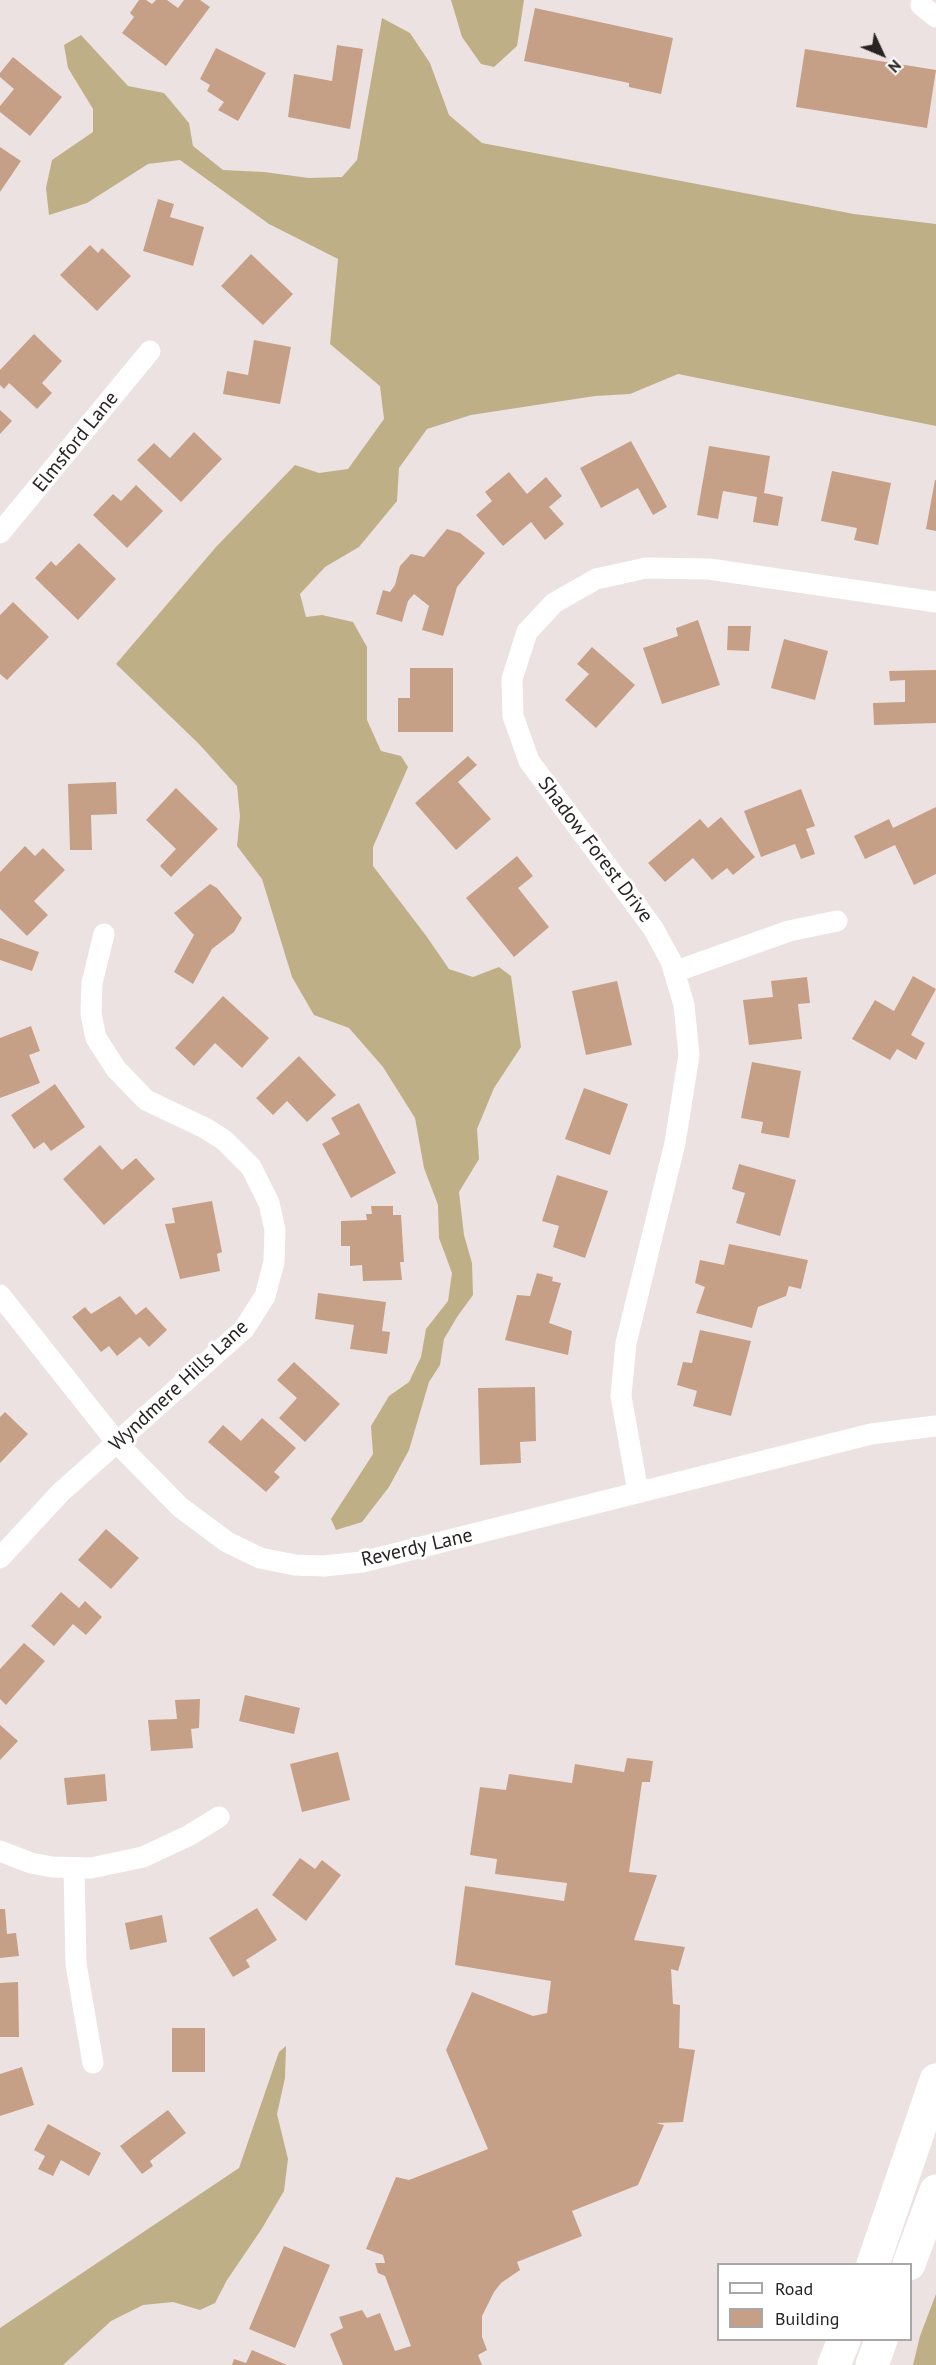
<!DOCTYPE html>
<html>
<head>
<meta charset="utf-8">
<style>
  body { margin:0 }
  #map { position:relative; width:936px; height:2365px; overflow:hidden; background:#ede2e2; font-family:"PT Sans",sans-serif }
  canvas { display:block }
  .legend { position:absolute; left:717px; top:2263px; width:195px; height:78px; box-sizing:border-box; background:#fff; border:2px solid #a9a7a7; margin:0; padding:8px 10px; list-style:none; font-size:18px; color:#272423 }
  .legend li { display:flex; align-items:center; gap:12px; height:30px }
  .legend b { width:30px; border:2px solid #a9a7a7 }
  .north { position:absolute; left:852px; top:24px; width:60px; height:60px; -webkit-text-stroke:4px #fff; paint-order:stroke; rotate:134deg; font-size:16px; font-weight:700; line-height:24px; text-align:center; color:#272423 }
  .north::after { content:''; display:block; margin:auto; width:21px; height:27px; background:#272423; clip-path:polygon(50% 0,100% 100%,50% 72%,0 100%) }
</style>
</head>
<body>
<div id="map">
<canvas width="936" height="2365"></canvas>
<ul class="legend">
<li><b style="height:8px;background:#fff"></b>Road</li>
<li><b style="height:16px;background:#c6a086"></b>Building</li>
</ul>
<div class="north">N</div>
</div>
<script>
const ctx = document.querySelector('canvas').getContext('2d');
ctx.lineJoin = 'round';
function fillPath(path, color) { ctx.fillStyle = color; ctx.fill(path, 'evenodd'); }
const poly = rows => new Path2D(rows.map(r => 'M' + r).join(''));
function trace(path, color, width, dash) { ctx.strokeStyle = color; ctx.lineWidth = width; ctx.lineCap = dash ? 'butt' : 'round'; ctx.setLineDash(dash || []); ctx.stroke(path); }
function drawText(font, color, halo, rows, align = 'center') {
  ctx.font = font + ' "PT Sans",sans-serif'; ctx.lineWidth = 6; ctx.setLineDash([]); ctx.textBaseline = 'middle'; ctx.strokeStyle = halo; ctx.fillStyle = color; for (const [text, x, y, turn = 0] of rows) {
    ctx.save(); ctx.translate(x, y); ctx.rotate((+turn || 0) * Math.PI / 180); ctx.textAlign = isNaN(turn) ? turn : align; if (halo) ctx.strokeText(text, 0, 0); ctx.fillText(text, 0, 0); ctx.restore();
  }
}
fillPath(poly([
  [451,0,524,0,517,46,494,67,481,64,462,37],
  [382,18,410,33,430,63,449,115,482,143,854,214,936,224,936,426,678,374,630,394,595,396,471,415,427,429,399,468,397,501,359,547,325,567,300,594,306,617,322,615,353,622,367,647,367,720,381,751,401,756,408,767,373,847,373,866,427,937,449,969,473,977,499,967,511,976,521,1047,494,1088,477,1129,479,1159,459,1192,464,1235,472,1263,473,1295,457,1317,444,1339,440,1365,429,1382,409,1450,389,1487,362,1522,336,1530,331,1519,373,1454,371,1426,389,1396,409,1382,421,1357,426,1329,448,1301,452,1273,439,1238,438,1205,424,1168,415,1118,383,1067,349,1028,314,1015,292,977,262,879,237,846,240,816,237,786,199,744,116,664,216,547,295,465,319,473,348,469,384,419,380,386,330,344,338,259,269,224,180,160,148,164,87,203,49,215,46,188,52,160,93,132,93,109,68,68,64,45,81,35,128,86,164,93,189,123,193,146,223,170,264,172,309,178,342,177,357,160],
  [286,2046,285,2078,277,2114,288,2159,284,2191,261,2230,227,2280,215,2303,200,2310,173,2302,143,2305,111,2321,63,2365,0,2365,0,2328,239,2168,279,2052],
  [936,2294,936,2365,913,2365,920,2336]
]), '#bfaf87');
fillPath(poly([
  [139,0,146,0,152,4,156,0,167,0,178,8,184,0,200,0,210,7,166,66,122,33,134,17,130,13],
  [535,8,673,38,661,94,629,87,629,83,524,61],
  [337,45,363,49,350,129,288,117,294,74,332,81],
  [216,48,266,73,238,121,218,110,224,102,207,91,210,85,200,79],
  [805,49,936,70,927,128,796,107],
  [13,57,62,97,30,136,0,112,0,106,14,89,0,77,0,73],
  [0,147,21,161,0,192],
  [158,199,174,204,170,217,204,227,193,266,143,251],
  [90,245,98,253,102,248,131,276,97,311,60,275],
  [251,254,293,294,263,325,221,286],
  [34,334,62,361,42,383,52,393,37,409,9,383,4,389,0,385,0,370],
  [254,340,291,347,280,404,223,394,227,371,248,375],
  [0,410,12,421,0,434],
  [194,432,222,459,181,502,137,460,154,443,170,458],
  [631,441,667,507,653,515,638,488,601,508,580,468],
  [709,446,770,456,764,493,783,497,778,526,753,522,757,497,723,491,718,519,697,515],
  [832,471,891,483,878,545,854,540,857,528,821,521],
  [509,472,527,494,546,477,562,496,549,507,564,524,545,540,531,522,503,546,476,515,492,501,485,492],
  [935,480,936,480,936,531,926,529],
  [136,485,163,511,127,548,93,515,113,494,121,501],
  [447,529,460,533,485,553,457,587,443,636,422,630,429,606,414,594,408,601,402,622,376,614,383,590,390,592,395,585,400,566,411,554,424,557],
  [79,543,116,579,78,620,35,578,51,561,56,566],
  [13,602,49,637,7,680,0,674,0,615],
  [698,620,720,685,662,704,643,648,678,636,676,628],
  [728,626,751,626,749,651,727,650],
  [784,639,828,651,815,700,771,688],
  [592,647,635,685,596,728,565,700,589,674,577,664],
  [410,668,453,668,453,732,398,732,398,698,410,698],
  [936,670,936,723,874,725,873,703,905,702,905,680,890,681,889,671],
  [468,756,477,765,458,782,491,819,456,850,415,803],
  [116,782,117,814,91,815,92,850,70,850,68,784],
  [176,788,218,829,171,877,160,866,176,849,146,820],
  [801,789,815,826,806,829,815,854,801,859,795,844,761,857,744,811],
  [936,807,936,874,914,885,895,845,865,859,854,836,889,819,893,828],
  [721,817,755,857,733,875,727,868,712,880,693,858,665,882,648,863,700,819,708,828],
  [25,846,35,856,43,848,65,870,34,901,48,915,27,936,0,909,0,872],
  [517,856,533,876,518,888,549,927,514,957,466,898],
  [210,884,217,888,242,918,234,932,212,949,193,984,174,972,194,935,174,913],
  [0,938,39,952,32,971,0,960],
  [913,976,936,989,911,1035,925,1043,916,1060,897,1049,890,1060,852,1039,875,1000,894,1011],
  [807,977,810,1003,798,1004,802,1039,749,1045,743,1000,773,997,771,981],
  [617,981,632,1045,586,1055,572,991],
  [223,996,269,1038,242,1068,215,1043,194,1066,175,1048],
  [31,1026,40,1051,29,1055,40,1083,0,1098,0,1038],
  [299,1056,336,1095,307,1122,287,1101,273,1115,256,1098],
  [752,1062,801,1071,789,1138,761,1133,763,1122,741,1118],
  [55,1084,85,1127,51,1151,44,1142,34,1149,11,1115],
  [584,1088,628,1104,610,1155,565,1139],
  [359,1103,396,1173,351,1198,322,1144,340,1134,331,1118],
  [100,1145,122,1170,136,1158,155,1179,104,1225,63,1179],
  [739,1164,796,1180,780,1236,736,1223,745,1193,732,1189],
  [557,1175,608,1191,585,1258,553,1247,559,1226,542,1221],
  [212,1201,222,1252,217,1254,220,1271,180,1279,165,1224,175,1223,172,1208],
  [371,1206,393,1206,393,1215,401,1215,404,1262,400,1262,402,1280,363,1281,362,1265,350,1266,350,1246,341,1246,341,1221,367,1220,366,1214,372,1214],
  [729,1244,808,1260,801,1289,789,1286,786,1296,758,1307,752,1328,696,1313,705,1287,695,1283,700,1260,724,1265],
  [537,1273,553,1277,552,1281,561,1283,549,1323,572,1331,568,1355,505,1340,517,1295,530,1296],
  [318,1293,386,1302,382,1331,390,1332,387,1354,350,1349,354,1325,315,1319],
  [120,1296,136,1315,146,1307,167,1330,149,1347,140,1337,117,1356,109,1346,101,1352,72,1317,85,1307,91,1314],
  [700,1330,751,1341,731,1416,693,1406,697,1391,677,1385,683,1362,692,1363],
  [294,1362,340,1404,305,1442,279,1418,297,1398,277,1380],
  [535,1387,536,1441,520,1442,521,1463,480,1465,478,1388],
  [5,1412,28,1434,0,1463,0,1417],
  [262,1418,296,1448,274,1472,280,1477,266,1492,208,1442,223,1425,241,1441],
  [106,1529,139,1558,111,1589,78,1560],
  [61,1592,79,1608,85,1601,102,1617,86,1635,73,1624,54,1646,31,1626],
  [24,1643,45,1661,6,1705,0,1699,0,1669],
  [245,1695,300,1708,294,1734,239,1721],
  [200,1699,199,1728,191,1729,193,1748,151,1751,148,1720,177,1719,175,1700],
  [0,1725,18,1741,0,1760],
  [338,1752,350,1800,302,1812,290,1764],
  [627,1758,653,1761,650,1782,642,1782,629,1872,657,1875,634,1940,685,1947,678,1971,671,1969,673,2004,680,2005,679,2048,695,2050,683,2122,656,2123,664,2125,638,2185,572,2211,582,2236,517,2262,520,2270,501,2283,494,2292,482,2316,482,2337,487,2350,478,2355,482,2365,343,2365,330,2334,343,2328,339,2317,362,2310,367,2318,380,2313,395,2351,411,2346,385,2276,378,2273,375,2263,385,2263,383,2255,366,2249,396,2177,409,2180,488,2149,446,2050,472,1992,533,2016,547,2013,551,1981,455,1965,465,1886,564,1901,567,1883,495,1874,497,1859,470,1855,480,1787,506,1790,509,1774,572,1783,575,1764,624,1772],
  [105,1774,107,1801,67,1805,64,1778],
  [300,1858,315,1869,322,1860,341,1875,306,1921,272,1895],
  [257,1908,277,1940,246,1960,250,1967,233,1977,209,1938],
  [0,1909,5,1909,7,1934,16,1933,19,1956,0,1958],
  [162,1915,167,1942,130,1950,125,1923],
  [18,1982,19,2037,0,2037,0,1983],
  [172,2028,205,2028,205,2072,172,2072],
  [22,2067,34,2105,0,2116,0,2074],
  [168,2110,186,2133,150,2161,153,2166,142,2174,120,2146],
  [48,2124,101,2153,89,2176,61,2160,53,2176,38,2169,45,2156,34,2150],
  [284,2246,330,2265,295,2348,249,2329],
  [252,2350,287,2365,232,2365,234,2359,246,2363]
]), '#c6a086');
trace(poly([
  [921,5,936,17],
  [0,533,150,351],
  [674,972,789,931,837,921],
  [0,1295,118,1444,180,1507,227,1542,260,1558,295,1565,324,1566,362,1562,871,1434,936,1426],
  [638,1492,621,1396,626,1343,675,1143,689,1055,684,1005,671,961,653,928,529,761,513,716,512,679,527,632,554,603,596,579,646,568,709,569,936,602],
  [0,1558,60,1493,244,1329,265,1296,274,1262,275,1230,269,1203,251,1167,224,1140,205,1128,146,1100,116,1069,96,1038,91,1014,92,983,104,934],
  [0,1851,31,1863,52,1867,91,1868,143,1857,188,1836,219,1817],
  [74,1869,76,1964,93,2063]
]), '#fff', 21);
trace(poly([
  [873,2264,936,2080],
  [909,2264,936,2191],
  [834,2365,844,2340],
  [872,2365,881,2340]
]), '#fff', 33);
drawText('20px', '#272423', '#fff', [
  ["Elmsford Lane",76,442,-51],
  ["Shadow Forest Drive",595,850,53],
  ["Wyndmere Hills Lane",179,1386,-43],
  ["Reverdy Lane",417,1548,-13]
]);
</script>
</body>
</html>
